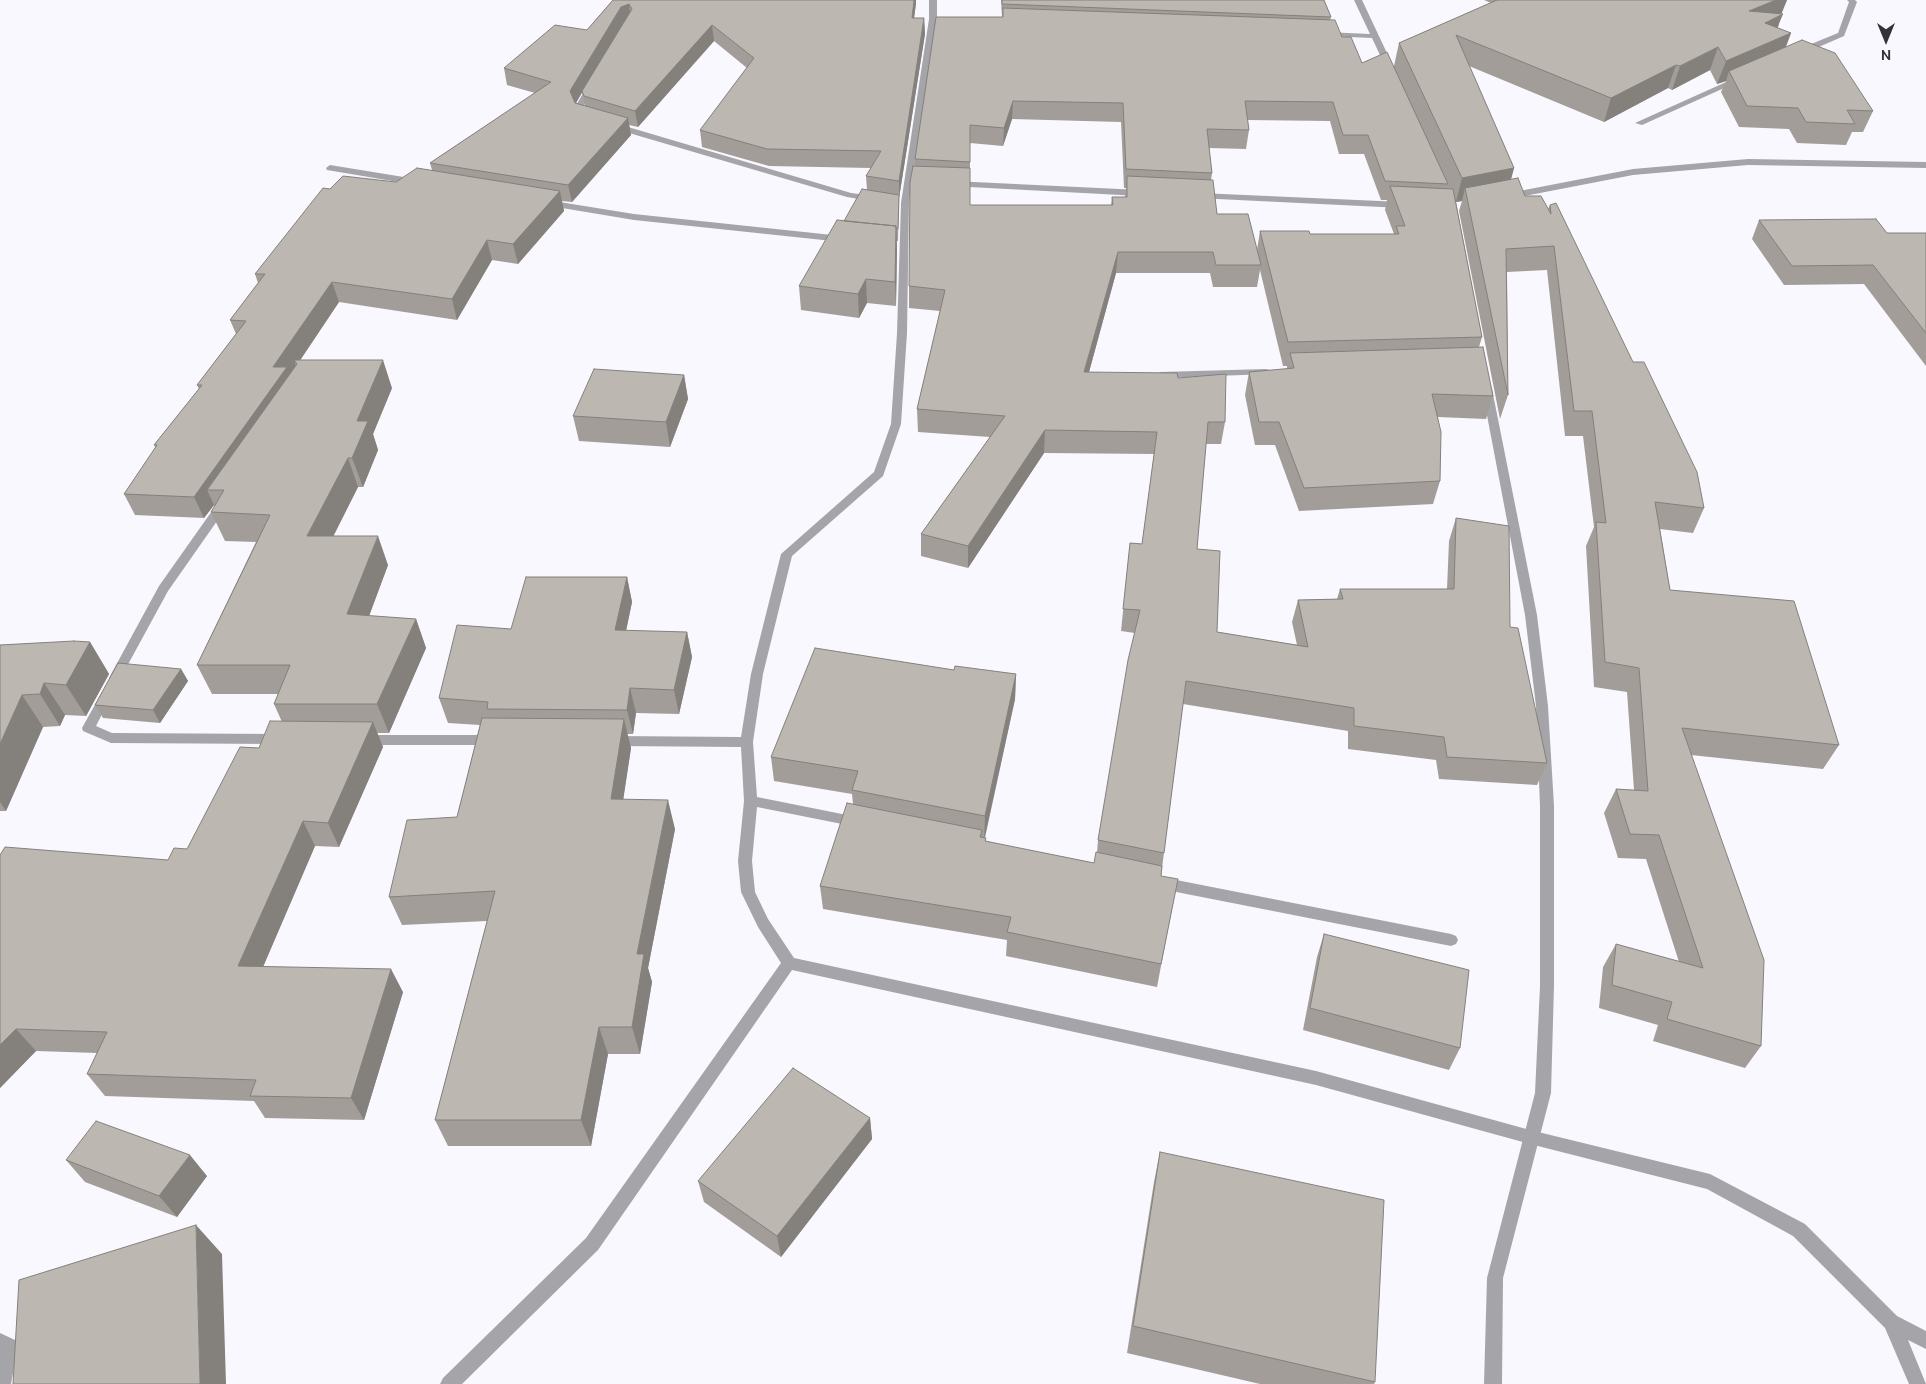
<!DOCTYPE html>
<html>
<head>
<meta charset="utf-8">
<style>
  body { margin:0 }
  #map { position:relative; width:1926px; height:1384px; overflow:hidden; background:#f8f8fe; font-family:Ubuntu,sans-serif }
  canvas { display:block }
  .north { position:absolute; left:1861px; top:15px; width:50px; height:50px; -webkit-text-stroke:4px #f8f8fe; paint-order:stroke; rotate:180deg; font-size:14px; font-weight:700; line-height:20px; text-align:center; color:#333336 }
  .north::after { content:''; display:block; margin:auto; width:18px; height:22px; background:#333336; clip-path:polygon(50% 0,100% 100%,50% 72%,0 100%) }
</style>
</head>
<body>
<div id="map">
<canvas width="1926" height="1384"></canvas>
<div class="north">N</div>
</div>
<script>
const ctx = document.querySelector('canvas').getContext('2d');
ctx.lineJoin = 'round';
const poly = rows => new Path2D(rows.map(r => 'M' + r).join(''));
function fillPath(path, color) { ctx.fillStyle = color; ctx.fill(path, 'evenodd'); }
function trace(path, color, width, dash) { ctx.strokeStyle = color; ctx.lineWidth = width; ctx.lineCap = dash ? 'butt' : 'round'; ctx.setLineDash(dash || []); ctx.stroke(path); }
fillPath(poly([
  [929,0,937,0,937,19,909,203,907,333,901,424,883,476,792,556,763,674,753,742,757,797,862,818,864,822,862,826,857,827,757,807,752,861,755,892,768,919,794,958,1316,1071,1530,1130,1710,1174,1805,1224,1897,1316,1926,1331,1926,1349,1908,1340,1926,1384,1909,1384,1885,1328,1793,1236,1707,1189,1530,1144,1316,1085,792,970,598,1250,462,1384,440,1384,443,1378,586,1238,781,963,758,927,741,892,738,861,744,801,741,747,614,746,609,744,608,741,609,738,614,736,741,737,751,674,781,554,874,472,891,424,897,333,901,203,929,19,929,0],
  [1354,0,1362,0,1394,68,1393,70,1386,68,1372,38,1325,36,1321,34,1325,32,1370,34,1354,0],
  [1847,0,1855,0,1857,2,1844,36,1805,53,1799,53,1799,49,1838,33,1849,2,1847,0],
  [1735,78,1742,80,1642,125,1635,123,1735,78],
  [589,83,596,85,583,107,586,115,590,118,586,120,579,118,575,107,589,83],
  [612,124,618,124,851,193,875,196,879,199,875,202,847,197,612,128,612,124],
  [330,165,416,179,420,182,416,185,327,170,326,168,330,165],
  [953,181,1140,190,1144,193,1140,196,950,186,949,184,953,181],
  [1200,193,1402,202,1406,205,1402,208,1197,198,1196,196,1200,193],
  [547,200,634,214,842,236,847,239,842,242,634,220,544,205,544,201,547,200],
  [1266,369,1270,370,1270,374,1161,378,1156,375,1161,372,1266,369],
  [223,500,229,504,168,591,119,681,111,681,109,678,159,586,219,501,223,500],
  [106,690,112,695,96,726,112,733,279,734,284,736,285,739,284,742,279,744,111,743,83,731,82,728,102,692,106,690],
  [364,735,491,735,496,737,497,740,496,743,491,745,364,745,359,743,358,740,359,737,364,735],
  [1161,877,1451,934,1456,936,1458,940,1456,944,1451,946,1161,889,1156,887,1154,883,1156,879,1161,877],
  [0,1333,15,1340,18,1346,11,1384,0,1384,0,1333]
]), '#a5a5a9');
fillPath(poly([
  [1748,159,1926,162,1926,168,1748,165,1633,175,1509,199,1505,196,1509,193,1633,169,1748,159],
  [1487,386,1492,389,1537,615,1548,706,1554,806,1554,986,1551,1093,1503,1278,1502,1384,1484,1384,1487,1278,1535,1093,1540,986,1540,806,1536,706,1525,615,1482,389,1487,386]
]), '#a5a5a9');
fillPath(poly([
  [613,0,916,3,914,18,924,18,925,34,899,198,898,241,897,241,896,306,867,303,859,318,801,310,799,286,844,221,867,190,866,176,871,168,769,166,702,147,700,130,747,68,714,41,638,127,629,125,631,135,572,202,562,201,564,211,518,264,492,260,457,320,339,302,300,360,392,388,373,434,378,450,363,487,358,487,333,536,388,565,369,616,416,619,426,648,389,733,377,733,383,747,339,847,315,846,263,967,403,992,364,1120,265,1118,254,1101,105,1096,87,1074,97,1053,36,1051,0,1088,0,855,168,860,187,849,259,748,282,722,274,704,278,694,212,694,197,665,256,542,225,541,211,512,215,507,214,505,204,518,135,515,124,494,156,448,154,445,199,389,197,385,236,334,230,320,258,283,255,274,330,189,396,182,432,170,430,163,535,93,507,85,504,68,587,30],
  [582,92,585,106,576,103],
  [1001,0,1324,0,1331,17,1330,20,1362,63,1394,66,1399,43,1491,3,1484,0,1787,0,1781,13,1778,28,1791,33,1786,47,1873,111,1863,132,1852,132,1846,145,1797,143,1789,129,1739,127,1721,92,1726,81,1717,84,1710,70,1672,90,1668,88,1604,122,1469,66,1514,168,1511,180,1525,196,1548,209,1550,205,1704,508,1693,533,1660,529,1670,590,1839,745,1823,769,1691,755,1761,1046,1745,1068,1653,1041,1658,1025,1599,1008,1603,967,1616,944,1679,962,1646,859,1618,858,1604,813,1616,789,1634,790,1627,692,1594,687,1586,546,1594,527,1583,436,1565,436,1547,270,1507,272,1508,395,1500,419,1459,211,1462,201,1456,202,1482,337,1479,347,1493,396,1486,419,1438,417,1440,481,1433,504,1299,511,1275,445,1255,445,1245,395,1249,372,1287,369,1287,366,1283,366,1260,270,1257,287,1213,287,1210,273,1116,273,1089,372,1178,378,1225,422,1221,444,1206,444,1197,549,1217,632,1297,645,1292,622,1298,600,1337,599,1340,589,1447,589,1449,541,1456,518,1510,627,1547,763,1537,785,1439,779,1436,760,1348,749,1348,731,1183,704,1161,876,1173,903,1157,987,1006,956,1007,940,823,909,820,886,853,804,852,794,774,781,771,757,954,670,1016,674,1015,699,985,838,986,842,1094,863,1097,853,1098,840,1135,633,1121,631,1130,543,1142,544,1154,454,1044,453,968,568,921,556,921,534,990,437,918,432,917,409,940,311,909,308,909,286,915,159,1002,17],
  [1012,119,1121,122,1124,188,1126,188,1125,197,1112,197,1111,205,970,205,970,143,1003,146],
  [1247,120,1330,121,1339,154,1364,154,1381,200,1387,200,1385,210,1394,234,1310,234,1260,231,1257,250,1217,214,1211,180,1212,173,1209,148,1246,149,1249,130],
  [1759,220,1887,233,1926,233,1926,366,1864,284,1784,285,1752,239],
  [684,375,688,399,670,447,579,441,573,416],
  [627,577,632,602,626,631,687,632,692,657,679,714,636,713,633,734,627,734,631,748,623,799,675,829,648,968,652,982,640,1054,608,1054,591,1146,448,1146,435,1120,487,921,402,925,389,897,457,817,480,725,448,723,439,698,511,629],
  [90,642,109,674,86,716,65,715,60,726,43,727,6,811,0,811,0,645],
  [181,669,188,681,160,723,103,718,95,705],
  [1324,934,1460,1048,1449,1070,1303,1030,1317,957],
  [870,1118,872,1139,781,1257,704,1202,698,1181],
  [1160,1152,1375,1382,1374,1384,1260,1384,1127,1353,1154,1182],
  [66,1160,207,1176,177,1217,85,1182]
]), '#a29d98');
fillPath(poly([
  [914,0,916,0,916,3,912,34,912,18],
  [1776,0,1787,0,1781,15,1783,14,1774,36,1749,11],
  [629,4,631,20,623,23,573,108,570,91,621,7],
  [924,18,925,34,899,198,899,181],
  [712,25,714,41,638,127,635,111],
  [1791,33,1782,56,1729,71,1726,81,1717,84,1726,61],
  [1718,47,1710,70,1672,90,1680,66],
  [1676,65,1668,88,1604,122,1611,98],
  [1013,101,1012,119,1003,146,1004,128],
  [628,118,631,135,572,202,568,185],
  [1514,168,1507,192,1465,188,1462,201,1456,202,1462,178],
  [560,191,564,211,518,264,513,244],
  [896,226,897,250,896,306,895,282],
  [487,240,492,260,457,320,452,299],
  [1118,252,1116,273,1083,394,1084,372],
  [866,279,867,303,859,318,858,294],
  [332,282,339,302,297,365,294,360,296,366,207,490,214,505,204,518,194,497,273,367],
  [383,360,392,388,373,434,378,450,363,487,352,458,357,421],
  [684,375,688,399,670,447,666,422],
  [1045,430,1044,453,968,568,968,546],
  [348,458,358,487,319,565,307,536],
  [378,536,388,565,359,643,347,614],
  [627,577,632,602,621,655,615,630],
  [416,619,426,648,389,733,377,704],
  [687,632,692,657,679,714,674,690],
  [90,642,109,674,86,716,66,685],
  [181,669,188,681,160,723,153,710],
  [1016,674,1015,699,984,840,985,816],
  [44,683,65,715,60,726,40,694],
  [630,688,636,713,633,734,627,710],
  [22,695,43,727,6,811,0,802,0,744],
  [624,719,631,748,619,828,611,799],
  [373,722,383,747,339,847,328,823],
  [668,800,675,829,648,968,652,982,640,1054,632,1027,637,954],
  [303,821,315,846,253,990,238,966],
  [391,969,403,992,364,1120,351,1098],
  [599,1027,608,1054,591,1146,581,1120],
  [16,1029,36,1051,0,1088,0,1045],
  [870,1118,872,1139,781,1257,777,1236],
  [190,1155,207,1176,177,1217,159,1196],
  [196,1225,222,1254,226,1384,200,1384]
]), '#84807c');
const building = poly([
  [613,0,914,0,912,18,924,18,899,181,866,176,881,151,767,149,700,130,754,58,712,25,635,111,584,96,582,91,632,9,629,4,621,7,570,91,575,103,628,118,568,185,430,163,551,82,504,68,555,25,587,30,613,0],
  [1002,0,1324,0,1331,17,1002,4,1002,0],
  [1497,0,1776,0,1749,11,1783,14,1765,23,1791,33,1726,61,1718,47,1680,66,1676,65,1611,98,1456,35,1514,168,1462,178,1399,43,1497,0],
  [1003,8,1335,20,1342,37,1351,37,1362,63,1387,52,1448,184,1385,181,1368,135,1343,135,1333,102,1245,101,1249,130,1207,129,1212,173,1126,169,1123,103,1013,101,1004,128,970,125,970,162,915,159,936,17,1003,17,1003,8],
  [1802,40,1835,53,1873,111,1847,110,1855,124,1806,122,1798,108,1747,106,1729,71,1802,40],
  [913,166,970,168,970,205,1113,205,1112,197,1127,197,1127,176,1213,180,1217,214,1248,214,1261,265,1216,265,1213,252,1118,252,1084,372,1177,373,1178,378,1226,374,1225,422,1208,422,1197,549,1220,551,1217,632,1308,647,1298,600,1343,599,1340,589,1454,589,1456,518,1509,526,1510,627,1518,628,1547,763,1447,757,1444,737,1354,726,1354,708,1186,681,1164,853,1098,840,1128,660,1140,610,1123,609,1130,543,1142,544,1157,432,1045,430,968,546,921,534,1005,416,917,409,945,290,909,286,910,182,913,166],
  [417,168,560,191,513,244,487,240,452,299,332,282,273,367,287,367,194,497,124,494,157,445,154,445,202,385,197,385,246,321,230,320,265,274,255,274,323,188,330,189,343,176,396,182,417,168],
  [1518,178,1525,196,1541,196,1551,214,1550,205,1556,203,1633,362,1644,362,1697,472,1704,508,1655,502,1670,590,1794,601,1839,745,1682,728,1764,960,1761,1046,1667,1019,1672,1002,1612,985,1616,944,1703,968,1659,835,1630,834,1616,789,1648,791,1639,668,1605,662,1596,522,1606,523,1592,411,1574,411,1554,246,1506,249,1508,395,1465,188,1518,178],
  [1390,186,1453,189,1482,337,1288,342,1260,231,1309,231,1310,234,1399,234,1396,226,1405,226,1390,186],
  [862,189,899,195,898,229,896,229,896,226,844,221,862,189],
  [1876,219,1887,233,1926,233,1926,333,1873,265,1792,266,1759,220,1876,219],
  [837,220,896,226,895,282,866,279,858,294,799,286,837,220],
  [1483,347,1493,396,1432,394,1441,432,1440,481,1304,488,1279,422,1259,422,1249,372,1294,368,1290,353,1483,347],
  [294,360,383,360,357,421,368,421,352,458,348,458,307,536,378,536,347,614,416,619,377,704,274,704,290,665,197,665,270,515,211,512,224,490,207,490,297,364,294,360],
  [594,369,684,375,666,422,573,416,594,369],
  [526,577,627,577,615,630,687,632,674,690,630,688,627,710,487,709,488,702,439,698,457,625,511,629,526,577],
  [74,641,90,642,66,685,44,683,40,694,22,695,0,744,0,645,74,641],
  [815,648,954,670,955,666,1016,674,985,816,852,790,858,771,771,757,815,648],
  [118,663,181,669,153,710,95,705,118,663],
  [482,718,624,719,611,799,668,800,637,954,644,954,632,1027,599,1027,581,1120,435,1120,495,891,389,897,407,820,457,817,482,718],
  [270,721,373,722,328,823,303,821,238,966,391,969,351,1098,250,1096,256,1080,87,1074,107,1032,16,1029,0,1045,0,855,5,847,168,860,174,848,187,849,240,747,259,748,270,721],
  [847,803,982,830,980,837,986,838,985,841,1094,863,1096,852,1162,866,1161,876,1178,879,1161,964,1007,932,1011,917,820,886,847,803],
  [1324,934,1469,970,1460,1048,1310,1008,1324,934],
  [793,1068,870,1118,777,1236,698,1181,793,1068],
  [96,1121,190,1155,159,1196,66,1160,96,1121],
  [1160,1152,1384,1200,1375,1382,1133,1326,1160,1152],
  [196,1225,200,1384,13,1384,19,1280,196,1225]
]);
fillPath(building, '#bcb7b1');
trace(building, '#84807c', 1);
</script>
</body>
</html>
